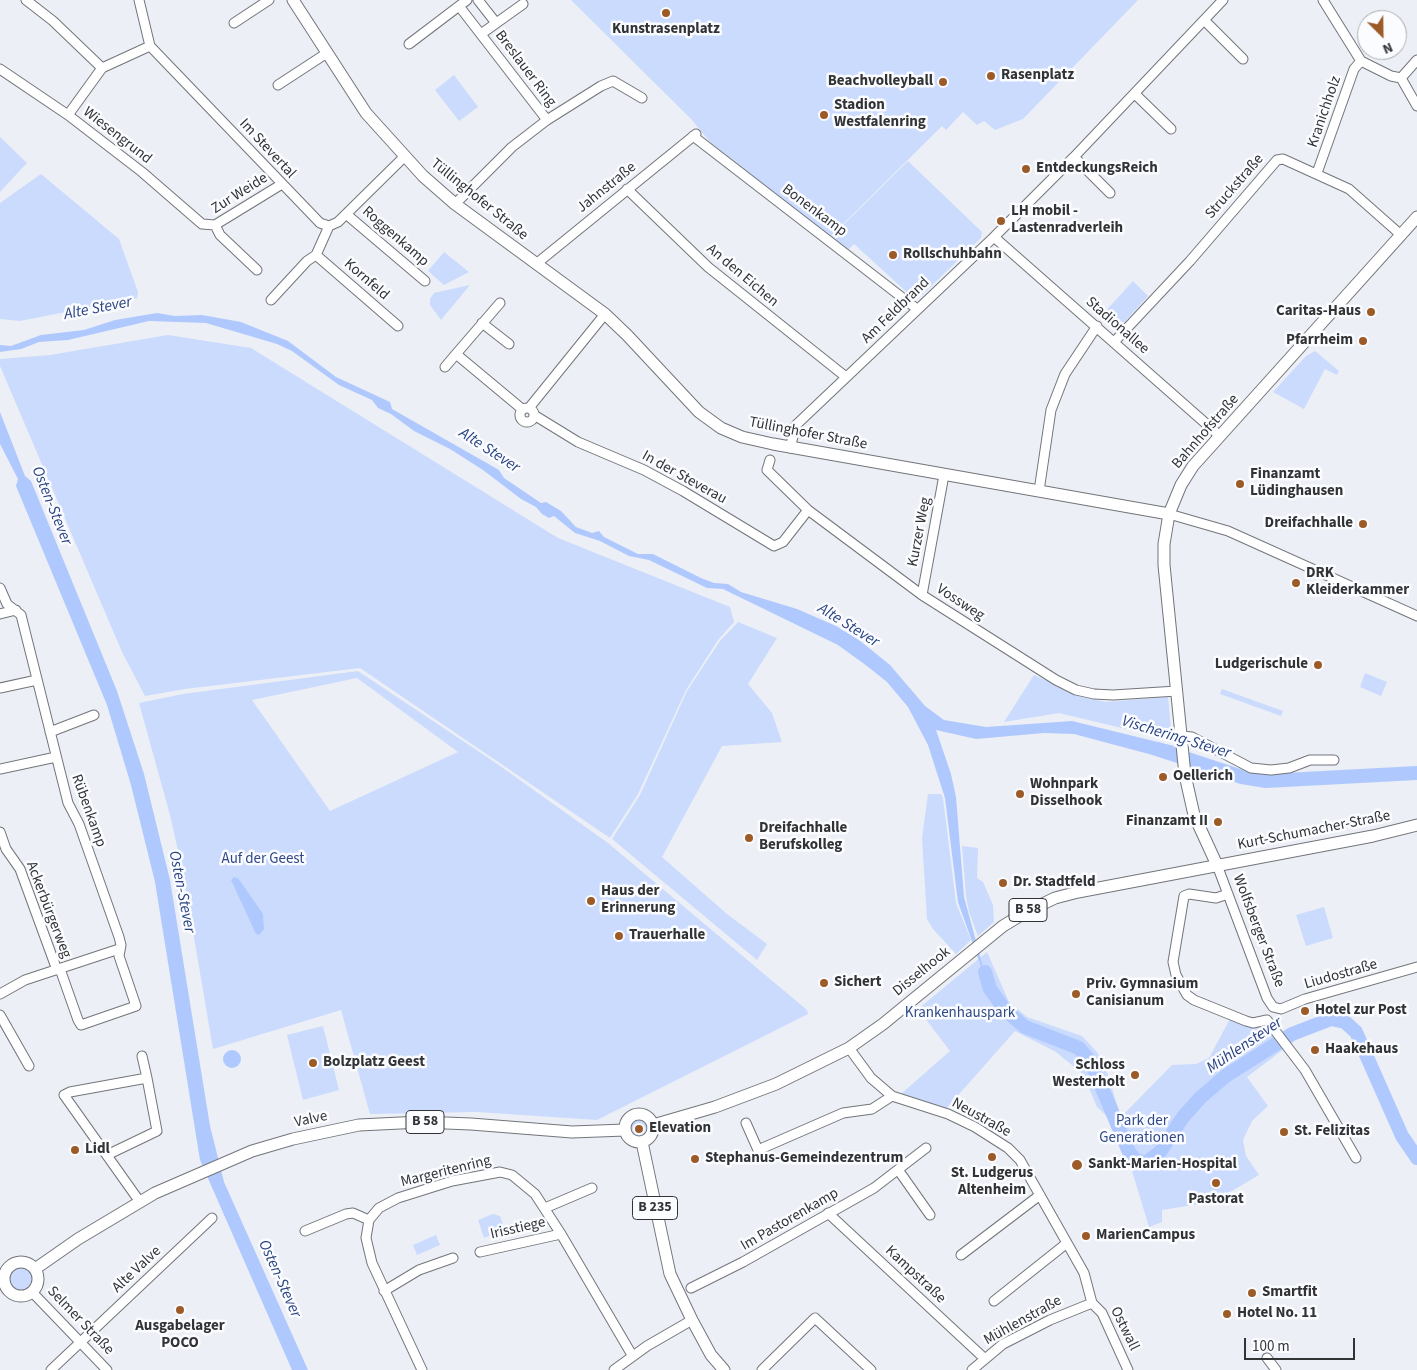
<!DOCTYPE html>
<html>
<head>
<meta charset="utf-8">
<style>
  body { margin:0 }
  #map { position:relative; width:1417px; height:1370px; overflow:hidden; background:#eceff5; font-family:"Source Sans 3",sans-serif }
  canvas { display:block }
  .north { position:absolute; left:1357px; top:10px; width:50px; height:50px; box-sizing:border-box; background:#fbfcff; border:1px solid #abacae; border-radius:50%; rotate:157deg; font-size:14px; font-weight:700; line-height:20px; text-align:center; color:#323335 }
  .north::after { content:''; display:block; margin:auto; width:18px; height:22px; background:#9c5a27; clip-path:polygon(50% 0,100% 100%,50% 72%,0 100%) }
  .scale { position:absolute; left:1244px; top:1338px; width:111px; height:22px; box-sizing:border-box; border:2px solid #323335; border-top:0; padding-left:6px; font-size:15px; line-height:18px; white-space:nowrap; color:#323335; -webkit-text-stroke:4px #fbfcff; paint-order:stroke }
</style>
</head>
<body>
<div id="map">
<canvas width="1417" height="1370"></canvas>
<div class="north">N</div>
<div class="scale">100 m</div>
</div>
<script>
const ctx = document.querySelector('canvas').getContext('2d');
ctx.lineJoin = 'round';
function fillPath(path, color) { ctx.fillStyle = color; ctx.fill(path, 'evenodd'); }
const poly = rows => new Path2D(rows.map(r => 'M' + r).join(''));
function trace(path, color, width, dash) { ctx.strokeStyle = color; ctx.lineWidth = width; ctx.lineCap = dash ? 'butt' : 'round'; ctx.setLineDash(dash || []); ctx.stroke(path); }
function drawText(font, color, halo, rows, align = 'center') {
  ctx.font = font + ' "Source Sans 3",sans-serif'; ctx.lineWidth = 5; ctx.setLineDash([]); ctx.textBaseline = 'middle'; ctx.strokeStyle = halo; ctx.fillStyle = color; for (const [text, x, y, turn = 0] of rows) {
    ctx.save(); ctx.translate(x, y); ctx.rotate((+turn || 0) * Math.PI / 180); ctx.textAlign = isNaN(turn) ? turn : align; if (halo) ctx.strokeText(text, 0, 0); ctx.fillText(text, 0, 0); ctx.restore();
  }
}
fillPath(poly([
  [571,0,1138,0,1023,119,995,130,984,121,977,125,963,112,946,130,942,126,830,237,710,142,691,119],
  [454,75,478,107,459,121,435,90],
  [0,137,27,163,0,192],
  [908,161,982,232,981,238,922,295,916,291,911,296,854,244,848,250,831,237],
  [41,174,119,239,138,292,137,298,20,321,0,319,0,203],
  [444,252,469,272,444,285,428,271],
  [1133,281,1148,296,1117,330,1101,316],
  [470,285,441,320,430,305,430,299,434,293],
  [168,335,251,348,558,538,730,607,734,622,718,640,686,690,638,794,610,838,360,668,185,689,145,696,122,652,0,366,0,359,50,355],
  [1315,351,1339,371,1337,375,1325,369,1304,409,1273,392,1306,356],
  [738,622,777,638,748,684,772,713,782,742,722,746,662,857,727,914,767,944,757,960,612,839,640,795,687,691,720,641],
  [358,671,493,761,608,843,807,1010,808,1014,597,1120,477,1112,370,1114,341,1010,213,1049,183,873,170,815,139,703,183,694],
  [357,678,458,752,330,811,252,700],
  [1365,673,1387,682,1381,696,1360,687],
  [1034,675,1082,697,1106,702,1168,697,1172,740,1059,713,1004,722],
  [1222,689,1283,711,1281,716,1220,694],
  [928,794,941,794,943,798,956,903,971,940,956,954,933,929,927,919,922,838],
  [962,846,978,848,977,878,983,882,993,905,994,922,978,936,969,912,966,896],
  [1324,907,1333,938,1306,946,1296,915],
  [987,952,1009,1002,1027,1017,1082,1036,1097,1052,1105,1066,1121,1117,1172,1065,1196,1064,1209,1058,1231,1017,1264,1023,1278,1041,1226,1073,1200,1095,1181,1116,1159,1150,1146,1162,1131,1170,1112,1121,1097,1107,1083,1074,1056,1052,1015,1031,945,1110,901,1094,950,1051,918,1009],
  [323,1026,339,1090,303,1100,287,1035],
  [1280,1044,1284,1049,1247,1077,1268,1106,1252,1121,1243,1140,1246,1156,1259,1175,1213,1202,1162,1210,1162,1222,1149,1227,1132,1171,1147,1164,1162,1153,1185,1118,1204,1097,1229,1076],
  '630 1128a9 9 0 1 1 18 0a9 9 0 1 1-18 0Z',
  [493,1214,500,1216,505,1230,484,1238,478,1220],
  [436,1235,440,1245,417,1255,413,1245],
  '8 1278a12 12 0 1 1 24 0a12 12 0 1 1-24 0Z'
]), '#cbdbfd');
fillPath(poly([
  [157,313,175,316,202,315,241,322,288,341,336,377,390,402,392,409,499,470,504,478,541,503,546,502,561,511,576,527,592,533,599,531,604,537,638,554,653,554,701,578,714,583,728,584,741,592,797,609,836,626,859,640,890,665,925,706,944,720,986,727,1072,721,1174,746,1175,761,1074,734,1044,733,976,739,936,730,951,774,956,797,964,897,989,989,958,902,945,798,928,745,908,707,887,682,867,666,838,645,723,589,707,588,649,560,629,556,600,541,575,533,554,516,549,518,542,514,536,507,521,499,483,470,450,449,414,431,391,414,378,408,372,400,339,385,292,351,277,344,206,323,149,321,68,340,39,342,21,349,0,352,0,345,11,346,41,335,84,330,115,320],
  [0,412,25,476,31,481,117,691,144,774,170,880,210,1126,224,1182,308,1370,292,1370,200,1160,155,882,131,785,107,705,16,486,18,479,0,444],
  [234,877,238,878,263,914,264,929,259,935,256,934,231,880],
  '223 1059a9 9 0 1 1 18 0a9 9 0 1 1-18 0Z'
]), '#afc8fd');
trace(poly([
  [1157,749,1242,777,1266,781,1417,773],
  [985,972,990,989,1006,1011,1025,1027,1079,1048,1091,1062,1129,1152,1136,1160,1146,1163,1160,1152,1183,1117,1201,1097,1227,1075,1292,1034,1331,1019,1345,1022,1356,1032,1402,1136,1417,1158]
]), '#afc8fd', 14);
const minor = poly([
  [26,0,53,21,102,68],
  [139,0,150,46,320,223,329,226,338,222,404,157],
  [478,0,496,23],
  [1323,0,1361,61,1391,76,1401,78,1417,106],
  [1204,20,1243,59],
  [234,23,269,0],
  [481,34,523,4],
  [409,44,467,0],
  [0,69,68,115,142,172,202,224,215,225],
  [1401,78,1417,60],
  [278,85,327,53],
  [1135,94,1171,129],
  [68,115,102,68,150,46],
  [547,120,601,86,613,81,642,98],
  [693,136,917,309],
  [1074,157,1110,193],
  [1317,173,1354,69,1361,61],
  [627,189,708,267,846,377],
  [455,204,512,147,547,120,459,6],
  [346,214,425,281],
  [215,225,282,184],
  [215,225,220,235,257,270],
  [329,226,316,255,398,326],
  [994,237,1220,436],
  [536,264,696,134],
  [271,300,307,261,316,255],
  [500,303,456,354,522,409],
  [482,323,509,344],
  [1115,341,1190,261,1277,160,1283,159,1349,189,1401,235],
  [445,367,456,354],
  '520 415a7 7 0 1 1 14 0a7 7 0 1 1-14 0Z',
  [529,408,605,314],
  [534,415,578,442,644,470,683,491,774,546,783,542,808,510],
  [790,448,796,425,994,237,1074,157,1223,0],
  [770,460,767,470,808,510,922,595,1056,680,1076,690,1094,694,1113,695,1177,691],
  [1039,491,1051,410,1065,374,1097,326],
  [1169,514,1228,531,1417,616],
  [0,588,7,604,21,615,68,803,79,824,119,937,121,945,119,956,136,1006,81,1025,78,1020,60,969],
  [922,595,944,475],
  [0,614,16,610],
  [0,688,37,680],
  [50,732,94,715],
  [1182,736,1192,737,1251,768,1271,770,1289,768,1310,760,1334,760],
  [0,769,56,757],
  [0,832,6,849,20,869,57,970],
  [1217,865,1267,998,1273,1007],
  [1228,894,1216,898,1189,894,1184,896,1173,962,1176,975,1187,995,1194,1000,1246,1021,1253,1023,1267,1020],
  [0,994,25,980,119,949],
  [1273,1007,1281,1009,1305,999,1417,967],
  [0,1015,29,1066],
  [1267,1020,1305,1070,1356,1158],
  [849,1048,871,1078,892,1096,948,1114,975,1127,1008,1148,1020,1160,1067,1243,1084,1273,1092,1303],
  [142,1056,147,1078],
  [746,1123,758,1150,843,1113,872,1109,892,1096],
  [107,1155,157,1131,147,1078,70,1092,64,1095,140,1202],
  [899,1171,930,1215],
  [545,1208,592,1188],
  [828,1213,984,1358],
  [305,1231,346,1214,353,1213,369,1220],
  [480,1252,561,1234],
  [961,1255,1040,1195],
  [691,1288,743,1262,874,1188,926,1148],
  [384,1291,419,1270,453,1258],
  [32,1292,107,1370],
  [994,1301,1067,1243],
  [1092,1303,1102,1313,1128,1370],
  [1267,1358,1276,1370],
  [51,1370,212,1218],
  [422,1370,372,1263,366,1238,369,1220,379,1208,398,1198,452,1181,500,1172,512,1175,535,1194,561,1234,632,1355],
  [614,1370,647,1346,692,1320],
  [762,1370,815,1318,871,1370],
  [972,1370,1003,1344,1050,1320,1092,1303]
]);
const major = poly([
  [293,0,366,113,423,176,455,204,605,314,627,335,699,412,721,428,742,437,773,444,1169,514],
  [1217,865,1194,815,1185,775,1164,565,1164,544,1169,514,1181,485,1193,466,1417,217],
  '625 1128a14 14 0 1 1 28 0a14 14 0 1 1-28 0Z',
  [653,1125,715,1107,776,1084,849,1048,883,1024,1003,926,1026,912,1055,898,1078,892,1373,836,1417,825],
  [642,1142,670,1274,692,1320,711,1355,724,1370],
  '4 1279a17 17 0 1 1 34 0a17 17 0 1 1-34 0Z',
  [35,1269,78,1239,155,1193,252,1151,293,1139,359,1125,421,1122,471,1124,572,1132,625,1130]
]);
trace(minor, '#72757a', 11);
trace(major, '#72757a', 13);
trace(minor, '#fff', 9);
trace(major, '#fff', 11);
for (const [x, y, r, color] of [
  [666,13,5,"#9c5a27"],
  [991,76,5,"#9c5a27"],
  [943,82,5,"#9c5a27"],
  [824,115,5,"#9c5a27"],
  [1026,169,5,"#9c5a27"],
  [1001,221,5,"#9c5a27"],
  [893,255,5,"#9c5a27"],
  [1371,312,5,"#9c5a27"],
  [1363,341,5,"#9c5a27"],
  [1240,484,5,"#9c5a27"],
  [1363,524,5,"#9c5a27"],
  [1296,583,5,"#9c5a27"],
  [1318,665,5,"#9c5a27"],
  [1163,777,5,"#9c5a27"],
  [1020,794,5,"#9c5a27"],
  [1218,822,5,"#9c5a27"],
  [749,838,5,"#9c5a27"],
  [1003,883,5,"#9c5a27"],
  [591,901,5,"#9c5a27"],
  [619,936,5,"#9c5a27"],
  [824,983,5,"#9c5a27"],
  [1076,994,5,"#9c5a27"],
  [1305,1011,5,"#9c5a27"],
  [1315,1050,5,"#9c5a27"],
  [313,1063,5,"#9c5a27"],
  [1135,1075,5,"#9c5a27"],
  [639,1129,5,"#9c5a27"],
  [1284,1132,5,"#9c5a27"],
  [75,1150,5,"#9c5a27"],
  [992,1157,5,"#9c5a27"],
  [695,1159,5,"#9c5a27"],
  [1077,1165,6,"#9c5a27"],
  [1216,1183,5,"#9c5a27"],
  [1086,1236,5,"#9c5a27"],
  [1252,1293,5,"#9c5a27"],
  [180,1310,5,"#9c5a27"],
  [1227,1314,5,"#9c5a27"]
]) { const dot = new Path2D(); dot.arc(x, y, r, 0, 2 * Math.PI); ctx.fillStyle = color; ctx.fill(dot); trace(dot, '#fbfcff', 2); }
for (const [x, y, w] of [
  [1028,910,38],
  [425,1122,38],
  [655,1208,45]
]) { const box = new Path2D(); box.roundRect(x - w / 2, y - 11.5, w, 23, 4); ctx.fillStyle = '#fbfcff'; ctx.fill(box); trace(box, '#323335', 1); }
drawText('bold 14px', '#323335', null, [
  ["B 58",1028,910],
  ["B 58",425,1122],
  ["B 235",655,1208]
]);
drawText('bold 15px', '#323335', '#fbfcff', [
  ["Kunstrasenplatz",666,30,"center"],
  ["Rasenplatz",1001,76],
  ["Beachvolleyball",933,82,"right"],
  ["Stadion",834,106],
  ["Westfalenring",834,123],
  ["EntdeckungsReich",1036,169],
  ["LH mobil -",1011,212],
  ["Lastenradverleih",1011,229],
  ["Rollschuhbahn",903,255],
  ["Caritas-Haus",1361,312,"right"],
  ["Pfarrheim",1353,341,"right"],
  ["Finanzamt",1250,475],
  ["Lüdinghausen",1250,492],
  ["Dreifachhalle",1353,524,"right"],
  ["DRK",1306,574],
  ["Kleiderkammer",1306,591],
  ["Ludgerischule",1308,665,"right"],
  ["Oellerich",1173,777],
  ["Wohnpark",1030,785],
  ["Disselhook",1030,802],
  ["Finanzamt II",1208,822,"right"],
  ["Dreifachhalle",759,829],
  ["Berufskolleg",759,846],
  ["Dr. Stadtfeld",1013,883],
  ["Haus der",601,892],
  ["Erinnerung",601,909],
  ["Trauerhalle",629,936],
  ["Sichert",834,983],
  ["Priv. Gymnasium",1086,985],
  ["Canisianum",1086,1002],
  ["Hotel zur Post",1315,1011],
  ["Haakehaus",1325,1050],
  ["Bolzplatz Geest",323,1063],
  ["Schloss",1125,1066,"right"],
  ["Westerholt",1125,1083,"right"],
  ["Elevation",649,1129],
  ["St. Felizitas",1294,1132],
  ["Lidl",85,1150],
  ["Stephanus-Gemeindezentrum",705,1159],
  ["Sankt-Marien-Hospital",1088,1165],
  ["St. Ludgerus",992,1174,"center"],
  ["Altenheim",992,1191,"center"],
  ["Pastorat",1216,1200,"center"],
  ["MarienCampus",1096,1236],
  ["Smartfit",1262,1293],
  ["Hotel No. 11",1237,1314],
  ["Ausgabelager",180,1327,"center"],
  ["POCO",180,1344,"center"]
], 'left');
drawText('15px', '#323335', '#fbfcff', [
  ["Breslauer Ring",525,69,53],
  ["Kranichholz",1325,112,-71],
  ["Wiesengrund",117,136,38],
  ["Im Stevertal",267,149,47],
  ["Struckstraße",1235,187,-49],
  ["Jahnstraße",607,188,-39],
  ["Zur Weide",240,194,-32],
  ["Tüllinghofer Straße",479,200,39],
  ["Bonenkamp",814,211,37],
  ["Roggenkamp",395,237,41],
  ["An den Eichen",742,276,40],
  ["Kornfeld",366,280,41],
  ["Am Feldbrand",896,311,-44],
  ["Stadionallee",1117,326,41],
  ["Bahnhofstraße",1206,432,-49],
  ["Tüllinghofer Straße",808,434,11],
  ["In der Steverau",684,478,29],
  ["Kurzer Weg",920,532,-79],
  ["Vossweg",960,603,33],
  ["Rübenkamp",88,811,70],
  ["Kurt-Schumacher-Straße",1314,831,-11],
  ["Ackerbürgerweg",48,910,69],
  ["Wolfsberger Straße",1258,931,69],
  ["Disselhook",922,972,-39],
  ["Liudostraße",1341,975,-16],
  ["Neustraße",981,1118,29],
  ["Valve",311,1120,-12],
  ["Margeritenring",446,1172,-14],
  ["Im Pastorenkamp",790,1220,-30],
  ["Irisstiege",518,1229,-13],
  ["Alte Valve",137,1270,-43],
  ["Kampstraße",915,1275,43],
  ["Selmer Straße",80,1321,46],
  ["Mühlenstraße",1023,1321,-29],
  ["Ostwall",1124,1329,64]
]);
drawText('15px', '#2f4988', '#fbfcff', [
  ["Auf der Geest",263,860],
  ["Krankenhauspark",960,1014],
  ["Park der",1142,1122],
  ["Generationen",1142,1139]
]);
drawText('italic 16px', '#2a4482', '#fbfcff', [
  ["Alte Stever",98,309,-11],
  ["Alte Stever",489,451,33],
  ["Osten-Stever",51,506,68],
  ["Alte Stever",848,626,32],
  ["Vischering-Stever",1176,738,17],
  ["Osten-Stever",181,892,79],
  ["Mühlenstever",1245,1046,-34],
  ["Osten-Stever",279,1279,66]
]);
</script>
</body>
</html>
